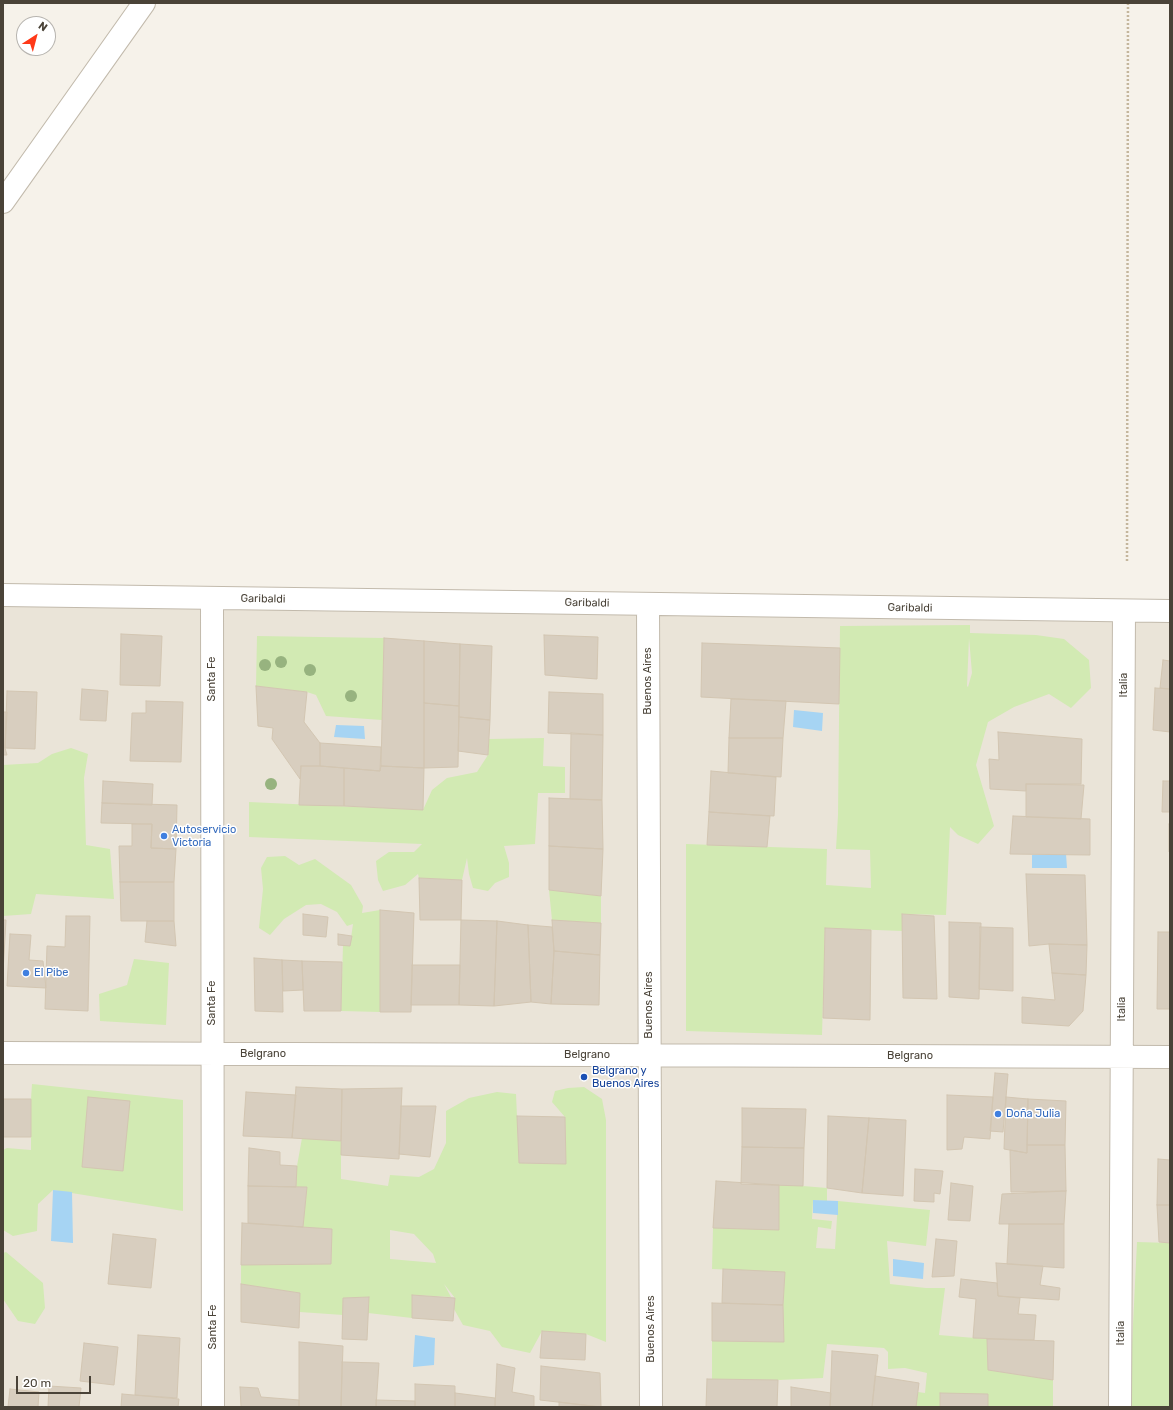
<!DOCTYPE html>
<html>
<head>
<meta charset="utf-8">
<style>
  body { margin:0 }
  #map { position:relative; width:1173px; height:1410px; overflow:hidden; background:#f6f2ea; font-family:Rubik,sans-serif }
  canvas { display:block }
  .frame { position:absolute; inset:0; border:4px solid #4a4338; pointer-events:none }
  .north { position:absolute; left:16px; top:16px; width:40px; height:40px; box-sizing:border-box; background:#fff; border:1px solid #b7b4af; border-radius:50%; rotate:36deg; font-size:11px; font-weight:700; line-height:16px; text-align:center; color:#4a4338 }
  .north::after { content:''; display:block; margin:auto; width:14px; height:18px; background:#ff3918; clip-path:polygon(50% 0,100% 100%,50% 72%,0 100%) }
  .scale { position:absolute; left:16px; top:1376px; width:75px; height:18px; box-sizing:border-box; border:2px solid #4a4338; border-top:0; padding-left:5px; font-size:12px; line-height:14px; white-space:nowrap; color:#4a4338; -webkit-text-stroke:3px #fff; paint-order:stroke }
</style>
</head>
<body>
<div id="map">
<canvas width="1173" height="1410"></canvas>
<div class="frame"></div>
<div class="north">N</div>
<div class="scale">20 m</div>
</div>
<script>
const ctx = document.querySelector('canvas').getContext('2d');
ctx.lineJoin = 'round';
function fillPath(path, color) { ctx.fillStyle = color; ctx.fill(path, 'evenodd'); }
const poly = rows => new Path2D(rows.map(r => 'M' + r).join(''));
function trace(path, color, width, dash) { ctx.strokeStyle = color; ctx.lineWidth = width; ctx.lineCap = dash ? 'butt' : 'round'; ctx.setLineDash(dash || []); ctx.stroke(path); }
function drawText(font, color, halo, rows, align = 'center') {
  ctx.font = font + ' Rubik,sans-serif'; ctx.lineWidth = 3; ctx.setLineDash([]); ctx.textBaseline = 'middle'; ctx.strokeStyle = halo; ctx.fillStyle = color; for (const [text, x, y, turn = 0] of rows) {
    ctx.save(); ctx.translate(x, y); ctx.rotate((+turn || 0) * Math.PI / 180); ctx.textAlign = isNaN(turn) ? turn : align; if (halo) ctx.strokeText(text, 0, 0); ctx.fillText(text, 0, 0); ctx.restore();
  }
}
fillPath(poly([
  [3,595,1170,611,1170,1407,3,1407]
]), '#eae4d8');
fillPath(poly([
  [970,625,970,633,1036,635,1064,639,1089,660,1091,688,1071,708,1049,694,1014,707,988,722,976,765,994,826,978,844,958,835,950,827,946,915,902,914,902,931,825,928,822,1035,686,1031,686,844,827,849,826,885,871,888,870,850,836,849,838,815,840,626],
  [969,638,972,673,968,687,967,686],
  [257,636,384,638,382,720,326,716,316,695,307,692,256,686],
  [544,738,543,766,565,767,565,793,538,793,535,844,504,846,509,863,509,877,495,883,488,891,473,888,469,874,467,858,462,880,419,878,418,874,405,885,383,891,378,880,376,861,389,852,414,852,422,844,249,837,249,802,423,810,432,790,447,778,477,772,488,755,489,739],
  [71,748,88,754,84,778,86,845,110,849,114,899,36,894,31,914,3,916,3,765,38,763,52,754],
  [285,856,299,865,315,859,351,885,363,906,362,913,380,910,380,1012,341,1011,343,945,350,945,353,924,347,926,337,912,321,904,306,905,284,919,270,935,259,928,263,889,261,868,267,857],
  [549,890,601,896,601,923,552,920],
  [134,959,169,963,166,1025,100,1021,99,994,127,985],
  [32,1084,183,1100,183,1211,53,1190,38,1204,37,1231,13,1236,3,1230,3,1150,7,1148,31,1150,31,1099],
  [584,1087,602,1099,606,1120,606,1342,586,1334,542,1331,530,1353,502,1347,490,1331,463,1325,454,1309,455,1298,444,1284,451,1297,413,1295,412,1318,368,1313,369,1297,343,1298,343,1315,300,1312,300,1293,241,1284,241,1265,331,1264,332,1229,303,1227,307,1187,296,1187,297,1166,302,1138,341,1141,341,1179,388,1186,390,1175,419,1177,434,1169,446,1143,446,1111,469,1098,497,1092,516,1094,519,1163,566,1164,565,1117,552,1102,555,1091,568,1088],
  [390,1230,414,1234,433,1254,436,1263,390,1259],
  [779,1185,803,1186,827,1188,827,1201,813,1200,812,1219,832,1221,831,1229,818,1227,816,1248,835,1249,838,1201,930,1210,926,1246,887,1241,890,1284,926,1288,945,1288,939,1335,987,1339,988,1370,1053,1380,1053,1407,988,1407,940,1394,940,1407,916,1407,918,1392,925,1393,927,1373,905,1368,888,1369,888,1352,884,1348,827,1344,823,1378,778,1380,712,1379,712,1341,784,1342,783,1305,785,1272,712,1269,713,1228,779,1229],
  [1137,1242,1170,1243,1170,1407,1129,1407],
  [6,1252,43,1283,45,1308,35,1324,18,1321,3,1299,3,1253]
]), '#d2eab3');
fillPath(poly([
  [794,710,823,713,822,731,793,727],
  [336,725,364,726,365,739,334,737],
  [1066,854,1067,868,1032,868,1032,855],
  [53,1190,72,1192,73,1243,51,1241],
  [813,1200,838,1201,838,1215,813,1213],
  [893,1259,924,1263,923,1279,893,1276],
  [415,1335,435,1338,434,1365,413,1367]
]), '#a6d4f3');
const building = poly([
  [121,634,162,636,160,686,120,685,121,634],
  [544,635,598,637,597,679,545,675,544,635],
  [384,638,424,641,424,768,381,766,384,638],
  [424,641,460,644,459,706,424,703,424,641],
  [702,643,840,648,839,704,701,697,702,643],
  [460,644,492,646,490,720,459,717,460,644],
  [1163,660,1170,661,1170,689,1160,688,1163,660],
  [256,686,307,692,304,722,320,743,320,766,301,766,300,779,272,739,273,728,258,726,256,686],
  [1155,688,1170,689,1170,732,1153,730,1155,688],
  [82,689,108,691,106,721,80,720,82,689],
  [7,691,37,692,35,749,5,748,7,691],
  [549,692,603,694,603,735,548,733,549,692],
  [731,699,786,701,783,738,729,738,731,699],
  [146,701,183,702,181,762,130,761,132,713,146,713,146,701],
  [424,703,459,706,458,767,424,768,424,703],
  [3,712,7,712,5,748,7,755,3,755,3,712],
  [459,717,490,720,488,755,458,751,459,717],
  [998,732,1082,739,1081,784,1026,784,1026,791,990,789,989,759,999,760,998,732],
  [571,733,603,735,602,800,570,799,571,733],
  [729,738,783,738,781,777,728,773,729,738],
  [320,743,381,747,380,771,320,766,320,743],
  [301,766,320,766,344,768,344,806,299,805,301,766],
  [381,766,424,768,423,810,344,806,344,768,380,771,381,766],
  [711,771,776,777,774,816,709,812,711,771],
  [103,781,153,784,152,805,102,803,103,781],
  [1163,781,1170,781,1170,812,1162,812,1163,781],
  [1026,784,1084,785,1081,819,1026,817,1026,784],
  [549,798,602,800,603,849,549,846,549,798],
  [102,803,177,805,176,849,151,848,152,824,101,823,102,803],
  [709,812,770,816,767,847,707,845,709,812],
  [1013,816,1090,819,1090,855,1010,854,1013,816],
  [132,824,152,824,151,848,176,849,174,882,120,882,119,846,132,846,132,824],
  [1169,824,1170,824,1170,852,1169,852,1169,824],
  [549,846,603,849,601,896,549,890,549,846],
  [1026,874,1085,875,1087,945,1049,944,1029,946,1026,874],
  [419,878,462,880,461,920,420,920,419,878],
  [120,882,174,882,174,921,121,921,120,882],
  [380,910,414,913,411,1012,380,1012,380,910],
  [303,914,328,917,326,937,303,935,303,914],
  [902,914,934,916,937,999,903,998,902,914],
  [66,916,90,916,88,1011,45,1009,47,946,65,947,66,916],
  [3,920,6,920,3,972,3,920],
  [461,920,497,921,494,1006,459,1005,461,920],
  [552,920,601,923,600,955,554,951,552,920],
  [147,921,174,921,176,946,145,942,147,921],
  [497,921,528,925,531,1002,494,1006,497,921],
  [949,922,981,923,979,999,949,997,949,922],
  [528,925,552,927,554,951,551,1004,531,1002,528,925],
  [980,927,1013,928,1013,991,979,989,980,927],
  [825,928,871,930,870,1020,823,1018,825,928],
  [1158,932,1170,932,1170,1009,1157,1009,1158,932],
  [10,934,31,935,29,960,43,961,46,988,7,986,10,934],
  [338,934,352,936,350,946,338,945,338,934],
  [1049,944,1087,945,1086,975,1052,973,1049,944],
  [554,951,600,955,599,1005,551,1004,554,951],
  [254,958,282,960,283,1012,255,1011,254,958],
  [282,960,302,961,303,990,283,991,282,960],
  [302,961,342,962,341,1011,304,1011,302,961],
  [412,965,460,965,459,1005,411,1005,412,965],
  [1052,973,1086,975,1083,1011,1069,1026,1022,1023,1022,997,1055,1000,1052,973],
  [995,1073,1008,1074,1003,1132,990,1131,995,1073],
  [296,1087,342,1089,341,1141,292,1138,296,1087],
  [402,1088,399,1159,341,1155,342,1089,402,1088],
  [246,1092,296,1095,292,1138,243,1136,246,1092],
  [947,1095,993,1097,990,1139,964,1137,962,1149,947,1150,947,1095],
  [88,1097,130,1101,123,1171,82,1167,88,1097],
  [1006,1097,1028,1099,1027,1153,1004,1149,1006,1097],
  [3,1099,31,1099,31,1137,3,1137,3,1099],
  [1028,1099,1066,1101,1065,1145,1027,1145,1028,1099],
  [401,1106,436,1106,430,1157,399,1154,401,1106],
  [742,1108,806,1109,804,1148,742,1147,742,1108],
  [517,1116,565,1117,566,1164,519,1163,517,1116],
  [828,1116,869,1118,862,1193,827,1188,828,1116],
  [869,1118,906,1120,903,1196,862,1193,869,1118],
  [1027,1145,1065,1145,1066,1191,1011,1192,1010,1150,1027,1153,1027,1145],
  [742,1147,804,1148,803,1186,741,1184,742,1147],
  [249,1148,280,1152,280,1165,297,1166,296,1187,248,1186,249,1148],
  [1158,1159,1170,1160,1170,1205,1157,1205,1158,1159],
  [915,1169,943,1171,940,1194,934,1193,934,1202,914,1201,915,1169],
  [716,1181,779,1185,779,1230,713,1228,716,1181],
  [951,1183,973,1186,970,1221,948,1220,951,1183],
  [248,1186,307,1187,303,1227,248,1223,248,1186],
  [1066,1191,1064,1224,999,1224,1002,1194,1066,1191],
  [1157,1205,1170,1205,1170,1243,1159,1242,1157,1205],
  [242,1223,332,1229,331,1264,241,1265,242,1223],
  [1009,1224,1064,1224,1064,1268,1007,1264,1009,1224],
  [113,1234,156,1239,151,1288,108,1284,113,1234],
  [936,1239,957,1241,954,1276,932,1277,936,1239],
  [996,1263,1043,1266,1040,1285,1060,1288,1059,1300,998,1296,996,1263],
  [723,1269,785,1272,783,1305,722,1303,723,1269],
  [961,1279,997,1283,998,1296,1020,1298,1018,1314,1036,1315,1034,1340,973,1338,976,1299,959,1297,961,1279],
  [241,1284,300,1293,299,1328,241,1322,241,1284],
  [412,1295,455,1298,453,1321,412,1318,412,1295],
  [369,1297,367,1340,342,1339,343,1298,369,1297],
  [712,1303,783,1305,784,1342,712,1341,712,1303],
  [542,1331,586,1334,585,1360,540,1358,542,1331],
  [138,1335,180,1338,177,1398,135,1395,138,1335],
  [987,1339,1054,1341,1053,1380,988,1370,987,1339],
  [299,1342,343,1346,341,1407,299,1407,299,1342],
  [84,1343,118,1347,114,1385,80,1381,84,1343],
  [832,1351,878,1355,872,1407,830,1407,832,1351],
  [342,1362,379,1363,376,1407,341,1407,342,1362],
  [497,1364,515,1368,512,1392,534,1396,534,1407,495,1407,497,1364],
  [541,1366,600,1373,601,1407,540,1400,541,1366],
  [875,1376,919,1383,916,1407,872,1407,875,1376],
  [707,1379,778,1380,777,1407,706,1407,707,1379],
  [415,1384,455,1386,455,1407,415,1407,415,1384],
  [49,1386,81,1388,79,1407,48,1407,49,1386],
  [240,1387,258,1388,261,1397,299,1400,299,1407,241,1407,240,1387],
  [791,1387,831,1393,830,1407,791,1407,791,1387],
  [10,1389,39,1392,38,1407,8,1407,10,1389],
  [455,1393,495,1398,495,1407,455,1407,455,1393],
  [940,1393,988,1394,988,1407,940,1407,940,1393],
  [122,1394,179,1399,178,1407,121,1407,122,1394],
  [376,1400,415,1401,415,1407,376,1407,376,1400],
  [559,1402,599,1407,559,1407,559,1402]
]);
fillPath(building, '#d8cebf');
trace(building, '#d3c6b2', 1);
const minor = poly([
  [3,202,144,3],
  [3,595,1170,611],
  [212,598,213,1407],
  [648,604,651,1407],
  [3,1053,1170,1057],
  [1120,1407,1124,611]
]);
trace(minor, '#c2baac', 24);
trace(poly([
  [1127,561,1128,3]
]), '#c4b69d', 2.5, [2, 2]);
trace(minor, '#fff', 22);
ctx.fillStyle = '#97b37f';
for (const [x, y] of [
  [281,662],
  [265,665],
  [310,670],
  [351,696],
  [271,784]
]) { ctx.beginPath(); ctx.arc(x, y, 6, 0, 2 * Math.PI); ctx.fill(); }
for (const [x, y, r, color] of [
  [164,836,4,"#3f7fe0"],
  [26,973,4,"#3f7fe0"],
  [584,1077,4,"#1a4fb4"],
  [998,1114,4,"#3f7fe0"]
]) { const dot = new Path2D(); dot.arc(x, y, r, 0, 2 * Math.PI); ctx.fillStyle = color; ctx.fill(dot); trace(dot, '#fff', 1.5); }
drawText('11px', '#4a4338', '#fff', [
  ["Garibaldi",263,599,1],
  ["Garibaldi",587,603,1],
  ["Garibaldi",910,608,1],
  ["Santa Fe",212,679,-90],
  ["Buenos Aires",648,681,-90],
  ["Italia",1124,685,-90],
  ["Santa Fe",212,1003,-90],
  ["Buenos Aires",649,1005,-90],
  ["Italia",1122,1009,-90],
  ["Belgrano",263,1054],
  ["Belgrano",587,1055],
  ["Belgrano",910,1056],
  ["Santa Fe",213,1327,-90],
  ["Buenos Aires",651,1329,-90],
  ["Italia",1121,1333,-90]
]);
drawText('11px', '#366cbe', '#fff', [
  ["Autoservicio",172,830],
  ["Victoria",172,843],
  ["El Pibe",34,973],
  ["Doña Julia",1006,1114]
], 'left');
drawText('11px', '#164399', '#fff', [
  ["Belgrano y",592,1071],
  ["Buenos Aires",592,1084]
], 'left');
</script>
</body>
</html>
